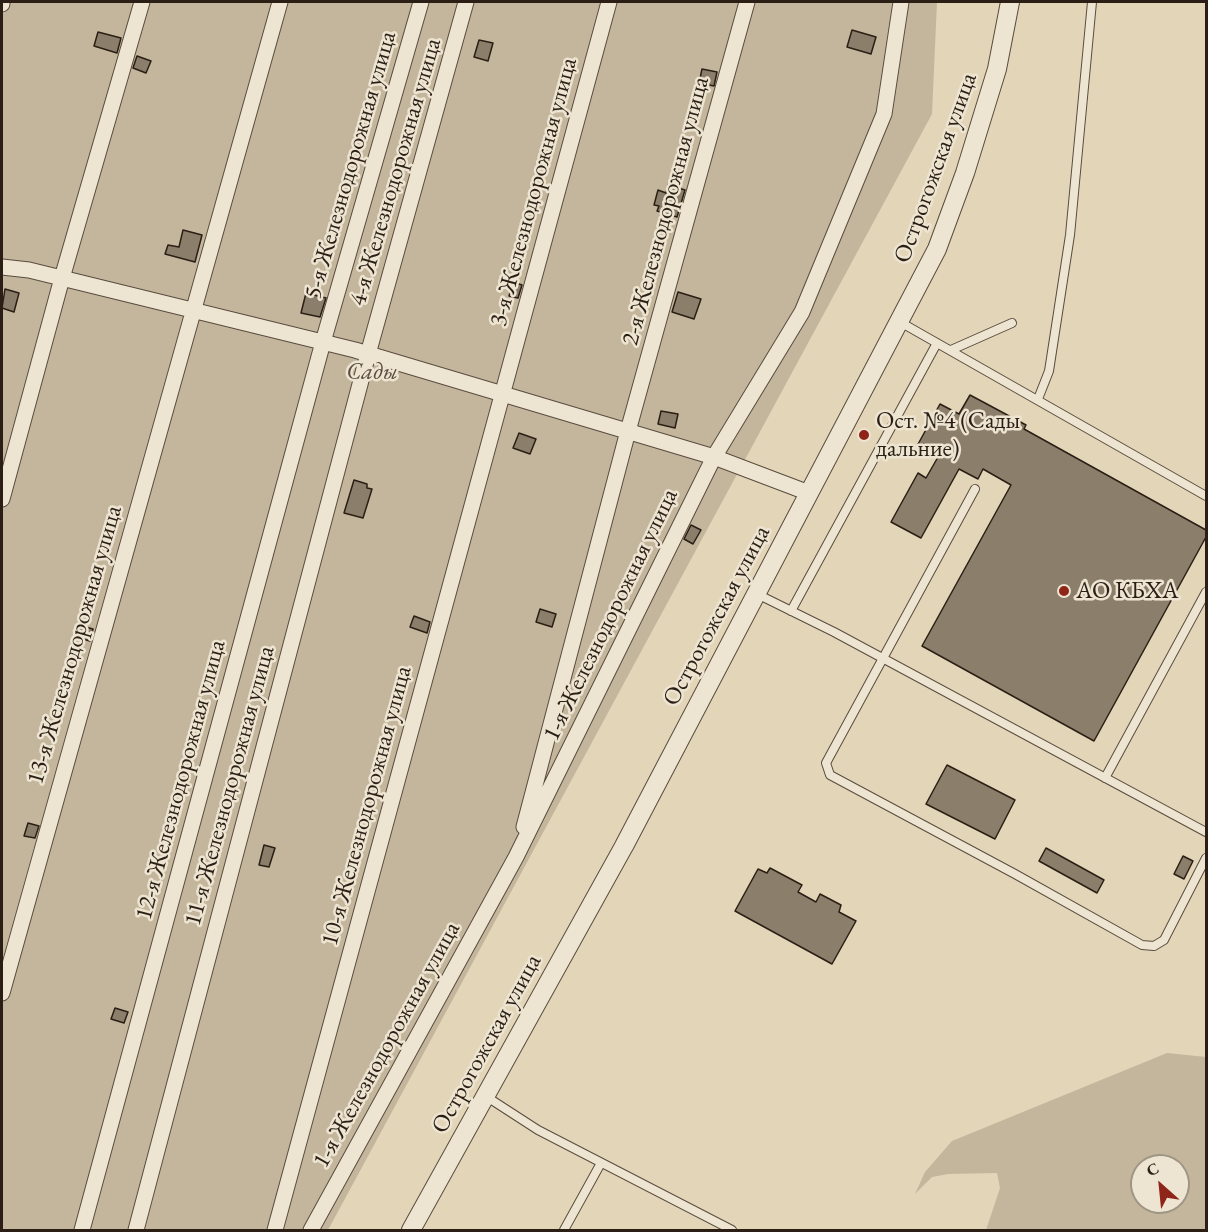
<!DOCTYPE html>
<html>
<head>
<meta charset="utf-8">
<style>
  body { margin:0 }
  #map { position:relative; width:1208px; height:1232px; overflow:hidden; background:#e3d5b8; font-family:"EB Garamond",serif }
  canvas { display:block }
  .frame { position:absolute; inset:0; border:3px solid #2b1f15; pointer-events:none }
  .north { position:absolute; left:1130px; top:1154px; width:60px; height:60px; box-sizing:border-box; background:#ede4d1; border:2px solid #9f9586; border-radius:50%; rotate:333deg; font-size:16px; font-weight:700; line-height:24px; text-align:center; color:#2b1f15 }
  .north::after { content:''; display:block; margin:auto; width:21px; height:27px; background:#8f2418; clip-path:polygon(50% 0,100% 100%,50% 72%,0 100%) }
</style>
</head>
<body>
<div id="map">
<canvas width="1208" height="1232"></canvas>
<div class="frame"></div>
<div class="north">С</div>
</div>
<script>
const ctx = document.querySelector('canvas').getContext('2d');
ctx.lineJoin = 'round';
function fillPath(path, color) { ctx.fillStyle = color; ctx.fill(path, 'evenodd'); }
const poly = rows => new Path2D(rows.map(r => 'M' + r).join(''));
function trace(path, color, width, dash) { ctx.strokeStyle = color; ctx.lineWidth = width; ctx.lineCap = dash ? 'butt' : 'round'; ctx.setLineDash(dash || []); ctx.stroke(path); }
function drawText(font, color, halo, rows, align = 'center') {
  ctx.font = font + ' "EB Garamond",serif'; ctx.lineWidth = 5; ctx.setLineDash([]); ctx.textBaseline = 'middle'; ctx.strokeStyle = halo; ctx.fillStyle = color; for (const [text, x, y, turn = 0] of rows) {
    ctx.save(); ctx.translate(x, y); ctx.rotate((+turn || 0) * Math.PI / 180); ctx.textAlign = isNaN(turn) ? turn : align; if (halo) ctx.strokeText(text, 0, 0); ctx.fillText(text, 0, 0); ctx.restore();
  }
}
fillPath(poly([
  [2,2,937,2,932,114,328,1230,2,1230],
  [1167,1053,1206,1057,1206,1230,986,1230,1000,1188,997,1173,948,1174,932,1177,915,1194,925,1172,952,1141],
  [1142,1166,1178,1166,1178,1202,1142,1202]
]), '#c4b69c');
const building = poly([
  [852,30,876,37,871,54,847,47,852,30],
  [98,32,121,38,117,53,94,46,98,32],
  [479,40,493,43,488,61,474,57,479,40],
  [137,56,151,61,146,73,133,68,137,56],
  [702,69,717,72,714,86,699,83,702,69],
  [668,185,685,190,677,217,657,211,659,206,654,205,658,190,666,193,668,185],
  [183,230,202,235,195,262,165,254,168,245,179,247,183,230],
  [513,282,522,285,518,298,509,296,513,282],
  [5,289,19,293,14,312,2,308,5,289],
  [678,292,701,299,694,319,672,312,678,292],
  [306,293,326,298,320,317,301,313,306,293],
  [970,395,1026,425,1024,429,1206,530,1206,537,1094,741,922,646,1011,485,983,469,978,479,959,469,921,538,891,522,918,473,926,478,938,457,917,446,940,404,959,414,970,395],
  [661,411,678,414,675,428,658,424,661,411],
  [519,433,536,439,530,454,513,448,519,433],
  [354,480,367,484,367,488,372,489,363,518,344,513,354,480],
  [691,525,701,530,693,544,684,539,691,525],
  [540,609,556,614,552,627,536,622,540,609],
  [414,616,430,622,427,633,410,627,414,616],
  [78,625,93,629,90,641,75,637,78,625],
  [947,765,1015,800,995,839,926,804,947,765],
  [28,823,39,826,35,838,24,836,28,823],
  [264,845,275,848,269,867,259,865,264,845],
  [1046,848,1104,880,1097,893,1039,861,1046,848],
  [1183,856,1193,861,1184,879,1174,874,1183,856],
  [770,868,802,885,798,892,816,902,820,894,841,905,839,912,856,921,832,964,735,911,758,869,767,873,770,868],
  [115,1008,128,1012,124,1023,111,1019,115,1008]
]);
fillPath(building, '#8b7e6a');
trace(building, '#2b1f15', 1.5);
const service = poly([
  [900,322,1206,496],
  [951,350,1012,323],
  [1038,399,1049,371,1070,235,1092,2],
  [975,489,826,763,830,775,1015,874,1142,945,1154,946,1164,940,1206,858],
  [757,594,834,632,1206,832],
  [791,611,937,343],
  [1105,778,1206,592],
  [487,1097,538,1130,732,1230],
  [564,1230,601,1163]
]);
const minor = poly([
  [2,4,2,2],
  [2,267,29,270,355,350,714,457,809,493],
  [2,499,62,278,142,2],
  [524,827,628,431,747,2],
  [2,993,280,2],
  [82,1230,323,342,421,2],
  [136,1230,368,354,466,2],
  [275,1230,609,2],
  [311,1230,516,857,714,457,802,312,884,114,901,2]
]);
const tertiary = poly([
  [411,1230,624,846,937,249,965,173,997,69,1010,2]
]);
trace(service, '#594c3e', 10);
trace(minor, '#594c3e', 17);
trace(tertiary, '#594c3e', 20);
trace(service, '#ede4d1', 8);
trace(minor, '#ede4d1', 15);
trace(tertiary, '#ede4d1', 18);
for (const [x, y, r, color] of [
  [864,435,6,"#8f2418"],
  [1064,591,6,"#8f2418"]
]) { const dot = new Path2D(); dot.arc(x, y, r, 0, 2 * Math.PI); ctx.fillStyle = color; ctx.fill(dot); trace(dot, '#ede4d1', 2); }
drawText('24px', '#2b1f15', '#ede4d1', [
  ["5-я Железнодорожная улица",351,165,-74],
  ["Острогожская улица",936,168,-70],
  ["4-я Железнодорожная улица",396,172,-74],
  ["3-я Железнодорожная улица",534,192,-75],
  ["2-я Железнодорожная улица",666,211,-75],
  ["1-я Железнодорожная улица",611,615,-64],
  ["Острогожская улица",717,616,-62],
  ["13-я Железнодорожная улица",75,645,-74],
  ["12-я Железнодорожная улица",181,780,-75],
  ["11-я Железнодорожная улица",230,786,-75],
  ["10-я Железнодорожная улица",367,806,-75],
  ["Острогожская улица",487,1044,-61],
  ["1-я Железнодорожная улица",387,1045,-61]
]);
drawText('italic 24px', '#594c3e', '#ede4d1', [
  ["Сады",372,372]
]);
drawText('24px', '#2b1f15', '#ede4d1', [
  ["Ост. №4 (Сады",876,421],
  ["дальние)",876,449],
  ["АО КБХА",1076,591]
], 'left');
</script>
</body>
</html>
